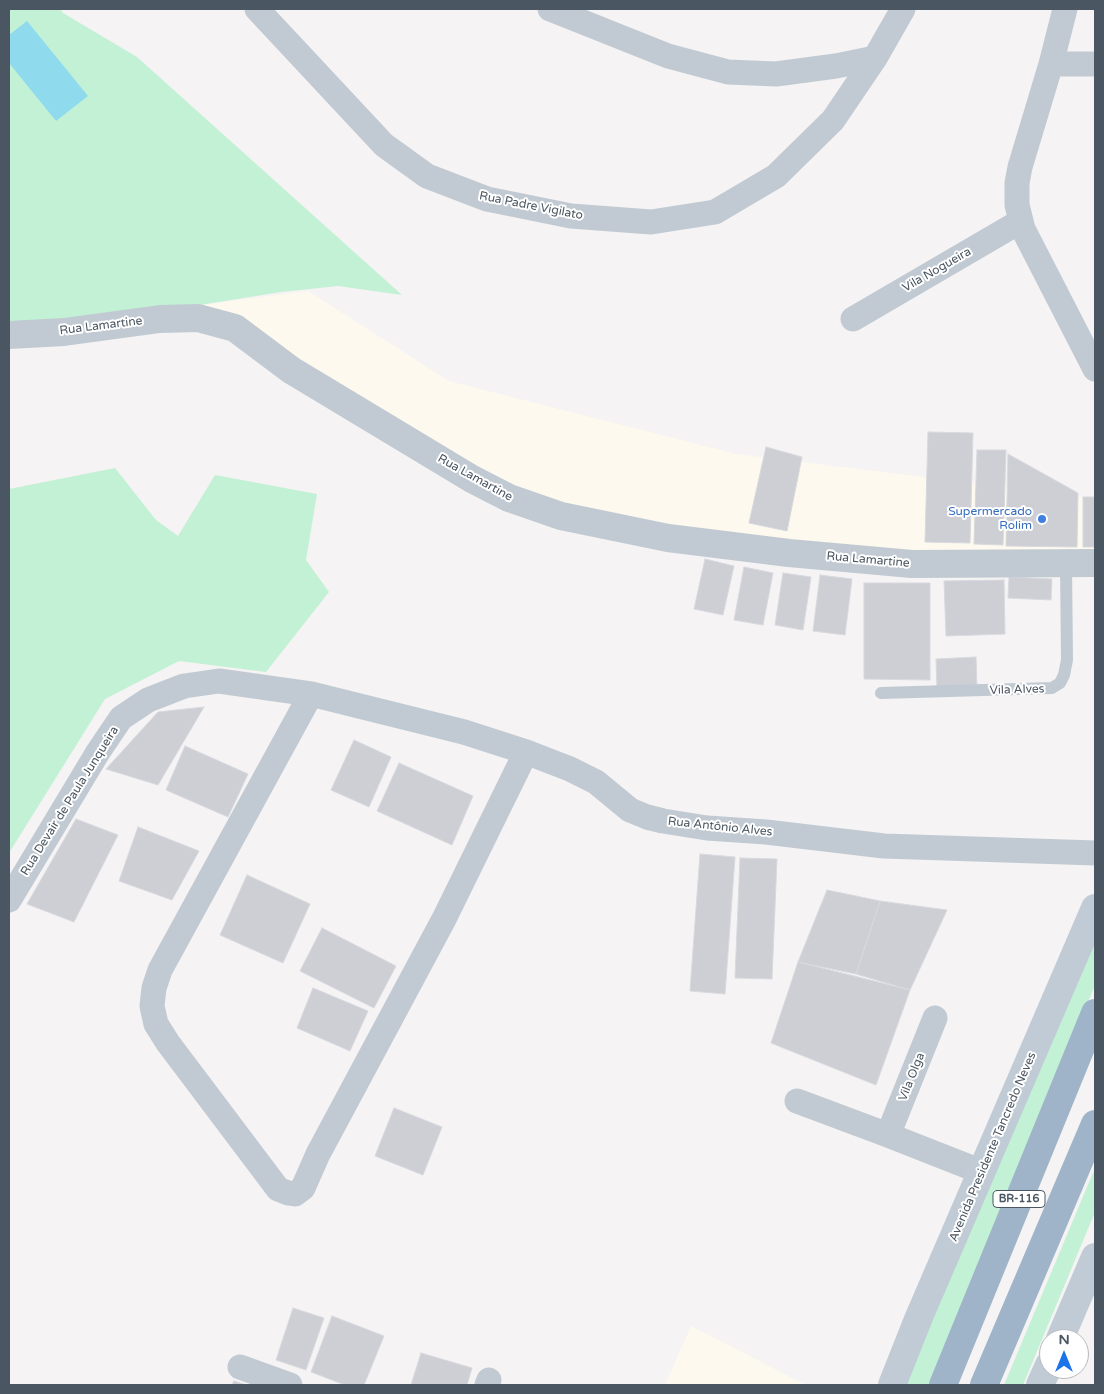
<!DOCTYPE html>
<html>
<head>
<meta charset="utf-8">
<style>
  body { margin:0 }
  #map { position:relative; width:1104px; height:1394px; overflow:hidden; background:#f5f3f3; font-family:"Varela Round",sans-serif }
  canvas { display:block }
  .frame { position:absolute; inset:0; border:10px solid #4a5661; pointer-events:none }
  .north { position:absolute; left:1039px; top:1329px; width:50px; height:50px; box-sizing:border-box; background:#fff; border:1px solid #b7bbc0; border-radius:50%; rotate:0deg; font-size:14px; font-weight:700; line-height:20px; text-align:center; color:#4a5661 }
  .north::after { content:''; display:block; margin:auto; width:18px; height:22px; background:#1a73e8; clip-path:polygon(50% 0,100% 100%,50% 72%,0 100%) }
</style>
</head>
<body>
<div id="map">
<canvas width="1104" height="1394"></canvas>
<div class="frame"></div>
<div class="north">N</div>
</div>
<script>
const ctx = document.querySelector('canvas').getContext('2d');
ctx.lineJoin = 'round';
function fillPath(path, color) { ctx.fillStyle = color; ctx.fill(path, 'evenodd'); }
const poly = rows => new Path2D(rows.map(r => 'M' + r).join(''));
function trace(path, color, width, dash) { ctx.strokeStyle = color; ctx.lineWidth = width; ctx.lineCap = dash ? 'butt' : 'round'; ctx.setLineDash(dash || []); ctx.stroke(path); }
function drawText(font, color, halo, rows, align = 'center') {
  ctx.font = font + ' "Varela Round",sans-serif'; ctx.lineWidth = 4; ctx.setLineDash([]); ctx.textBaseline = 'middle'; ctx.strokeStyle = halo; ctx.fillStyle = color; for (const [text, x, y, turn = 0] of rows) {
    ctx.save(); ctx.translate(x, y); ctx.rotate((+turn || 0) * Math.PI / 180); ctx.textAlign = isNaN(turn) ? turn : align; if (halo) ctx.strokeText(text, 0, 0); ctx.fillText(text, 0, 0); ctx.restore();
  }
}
fillPath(poly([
  [308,291,449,381,736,454,1095,498,1095,565,1005,563,561,516,241,331,108,317],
  [691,1326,806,1385,665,1385]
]), '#fdf9ef');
fillPath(poly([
  [9,9,60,9,63,13,137,57,402,295,338,286,281,292,200,305,9,342],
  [115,468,156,520,178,536,215,475,317,494,306,560,329,592,266,672,179,661,105,699,9,853,9,489],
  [1095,930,1095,985,930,1385,904,1385],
  [1095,1168,1095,1212,1023,1385,1004,1385]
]), '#c3f1d5');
fillPath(poly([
  [27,21,88,96,56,121,9,63,9,35]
]), '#90daee');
const building = poly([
  [928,432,973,433,970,543,925,542,928,432],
  [766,447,802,457,787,531,749,523,766,447],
  [977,450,1006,450,1003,545,974,544,977,450],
  [1008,454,1078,493,1077,547,1006,546,1008,454],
  [1083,497,1095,497,1095,547,1083,547,1083,497],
  [705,559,734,566,723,615,694,609,705,559],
  [744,567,773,573,763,625,734,620,744,567],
  [783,573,811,577,803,630,775,625,783,573],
  [820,575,852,579,845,635,813,631,820,575],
  [1009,577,1052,579,1051,600,1008,598,1009,577],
  [1004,580,1005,634,946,636,944,581,1004,580],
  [864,583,930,583,930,680,864,679,864,583],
  [976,657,977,688,937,689,936,659,976,657],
  [204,707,158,785,106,769,158,712,204,707],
  [354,740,391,757,369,807,331,790,354,740],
  [185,746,248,774,228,817,166,790,185,746],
  [399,763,473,796,452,845,377,811,399,763],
  [76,819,118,835,74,922,27,904,76,819],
  [138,827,199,851,172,900,119,881,138,827],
  [700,854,735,857,725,994,690,991,700,854],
  [740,858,777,859,772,979,735,978,740,858],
  [247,875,310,904,283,963,220,935,247,875],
  [827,890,880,901,856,974,798,962,827,890],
  [880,901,947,910,910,990,856,974,880,901],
  [322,928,396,966,374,1008,300,971,322,928],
  [798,962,910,990,876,1085,771,1043,798,962],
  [313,988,368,1011,350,1051,297,1028,313,988],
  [394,1108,442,1127,423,1175,375,1156,394,1108],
  [293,1308,324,1318,306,1370,276,1360,293,1308],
  [332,1316,384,1336,364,1385,345,1385,311,1372,332,1316],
  [421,1353,472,1368,467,1385,411,1385,421,1353],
  [234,1381,246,1385,232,1385,234,1381]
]);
fillPath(building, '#cdcfd5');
trace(building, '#d7d9de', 1);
trace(poly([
  [881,693,1052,688,1060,683,1064,675,1067,660,1066,563]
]), '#c1cad2', 12);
trace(poly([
  [257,9,384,145,427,176,487,199,571,216,651,222,715,212,776,176,833,120,875,58,903,9],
  [550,9,668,56,728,72,776,74,836,66,875,58],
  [1065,9,1051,64,1020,167,1017,183,1017,205,1023,229,1095,369],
  [1051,64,1095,64],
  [853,319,1021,221],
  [311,694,160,970,154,988,152,1006,156,1024,168,1043,278,1189,288,1193,295,1194,303,1188,318,1154,444,919,526,752],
  [9,900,98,752,121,718,148,700,184,686,219,681,311,694,464,732,526,752,570,769,596,782,630,810,647,817,663,821,707,828,766,832,884,846,1095,853],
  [797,1101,888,1135,982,1172],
  [888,1135,935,1018],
  [240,1367,290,1385],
  [487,1385,489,1380]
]), '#c1cad2', 25);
trace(poly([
  [9,335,64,332,160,319,198,318,235,328,291,370,472,479,509,498,561,516,668,538,789,553,912,564,1095,563]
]), '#c1cad2', 28);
trace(poly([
  [1060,1339,1095,1257],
  [892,1385,919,1317,1095,908],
  [1040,1385,1049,1365]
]), '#c1cbd6', 28);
trace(poly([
  [943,1385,1095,1013],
  [984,1385,1095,1124]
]), '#9fb4c9', 28);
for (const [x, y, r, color] of [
  [1042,519,5,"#3f7fe0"]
]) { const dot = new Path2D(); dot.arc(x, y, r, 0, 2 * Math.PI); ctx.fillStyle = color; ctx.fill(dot); trace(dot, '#fff', 2); }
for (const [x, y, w] of [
  [1019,1199,52]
]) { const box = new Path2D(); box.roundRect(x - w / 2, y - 8.5, w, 17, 4); ctx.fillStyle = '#fff'; ctx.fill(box); trace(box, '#4a5661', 1); }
drawText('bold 11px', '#4a5661', null, [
  ["BR-116",1019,1199]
]);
drawText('12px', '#4a5661', '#fff', [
  ["Rua Padre Vigilato",531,206,11],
  ["Vila Nogueira",937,270,-30],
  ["Rua Lamartine",101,326,-7],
  ["Rua Lamartine",475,478,29],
  ["Rua Lamartine",868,560,5],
  ["Vila Alves",1017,690,-2],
  ["Rua Devair de Paula Junqueira",70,801,-58],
  ["Rua Antônio Alves",720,827,6],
  ["Vila Olga",912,1077,-68],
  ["Avenida Presidente Tancredo Neves",993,1147,-67]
]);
drawText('12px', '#366cbe', '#fff', [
  ["Supermercado",1032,512],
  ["Rolim",1032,526]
], 'right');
</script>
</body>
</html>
